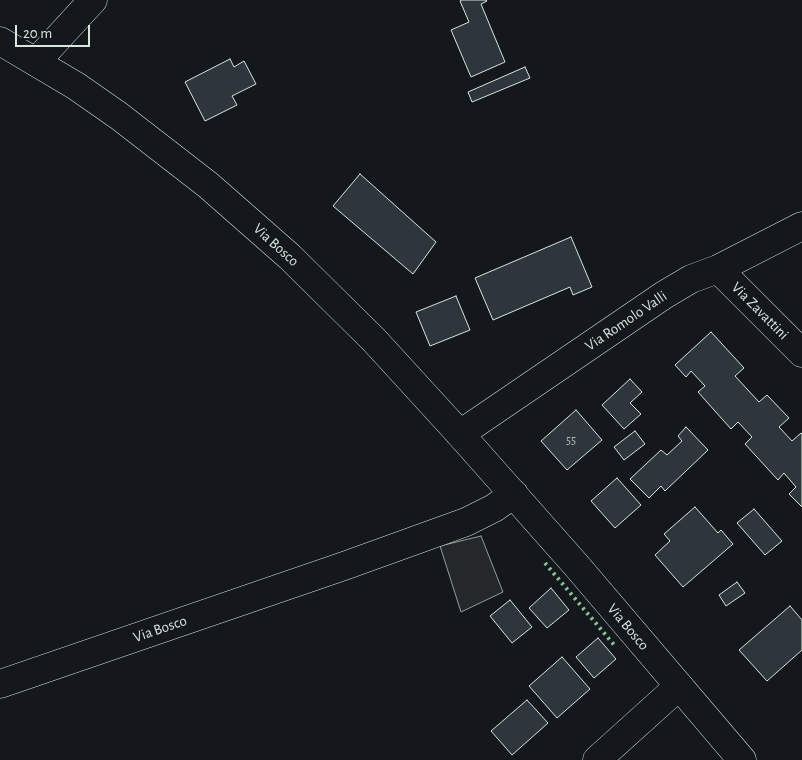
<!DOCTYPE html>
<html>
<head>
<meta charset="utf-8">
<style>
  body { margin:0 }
  #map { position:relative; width:802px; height:760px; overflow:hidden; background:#14181c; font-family:"Alegreya Sans",sans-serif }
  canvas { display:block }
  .scale { position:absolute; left:15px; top:25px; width:75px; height:22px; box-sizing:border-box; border:2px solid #d8e6dc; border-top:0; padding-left:6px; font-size:15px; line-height:18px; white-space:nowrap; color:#d8e6dc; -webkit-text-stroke:4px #14181c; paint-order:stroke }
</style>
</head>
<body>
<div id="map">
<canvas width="802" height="760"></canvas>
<div class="scale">20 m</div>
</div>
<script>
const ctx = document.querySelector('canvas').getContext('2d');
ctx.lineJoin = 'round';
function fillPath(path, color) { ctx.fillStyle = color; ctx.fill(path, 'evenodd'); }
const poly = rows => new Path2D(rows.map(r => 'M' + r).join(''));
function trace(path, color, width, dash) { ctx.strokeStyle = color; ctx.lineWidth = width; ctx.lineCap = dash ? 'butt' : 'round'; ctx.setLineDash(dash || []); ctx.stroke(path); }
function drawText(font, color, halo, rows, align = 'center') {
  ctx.font = font + ' "Alegreya Sans",sans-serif'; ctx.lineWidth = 4; ctx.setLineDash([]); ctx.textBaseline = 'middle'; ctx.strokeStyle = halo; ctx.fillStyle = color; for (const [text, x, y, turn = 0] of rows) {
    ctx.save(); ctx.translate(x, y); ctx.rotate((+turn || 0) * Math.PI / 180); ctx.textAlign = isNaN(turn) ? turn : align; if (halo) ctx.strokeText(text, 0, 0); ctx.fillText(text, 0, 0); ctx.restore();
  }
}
const parking = poly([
  [481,536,503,592,461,612,440,546,481,536]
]);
fillPath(parking, '#24282b');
trace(parking, '#939e99', 1);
const building = poly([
  [461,0,486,0,487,1,481,4,505,62,471,77,451,30,469,22,460,1,461,0],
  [230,59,234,67,244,61,256,84,232,96,237,105,205,121,185,82,230,59],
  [525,67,530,78,472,102,468,92,525,67],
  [360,174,436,242,413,274,333,206,360,174],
  [571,237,592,287,573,295,570,287,493,320,475,278,571,237],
  [456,296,470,330,430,346,416,312,456,296],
  [711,332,744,368,735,376,759,402,767,395,789,418,779,427,792,441,801,433,802,434,802,507,789,494,796,487,784,473,778,480,745,444,752,437,738,422,731,429,698,392,705,386,691,371,686,377,675,365,711,332],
  [630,379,642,392,630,403,641,414,624,429,602,405,630,379],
  [576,410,602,440,567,470,541,441,576,410],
  [686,427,708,450,665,491,661,486,649,498,630,479,661,450,667,455,682,441,678,436,686,427],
  [635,431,645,444,624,460,614,447,635,431],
  [617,478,641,505,615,528,591,501,617,478],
  [695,507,718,533,721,530,733,544,683,587,655,555,670,541,664,534,695,507],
  [754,509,782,541,765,555,737,523,754,509],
  [737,582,745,593,726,606,719,595,737,582],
  [551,588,569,610,547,628,529,608,551,588],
  [510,600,532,627,512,643,490,616,510,600],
  [790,606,802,620,802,650,767,681,739,650,790,606],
  [598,638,616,659,594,678,576,657,598,638],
  [562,657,590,689,557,718,529,686,562,657],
  [527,700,548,723,512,755,491,731,527,700]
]);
fillPath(building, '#2c363c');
trace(building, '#d8e6dc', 1);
const minor = poly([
  [36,62,93,0],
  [718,269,802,353],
  [460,434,664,295,691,279,718,269,802,226],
  [0,684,344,566,466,522,494,508,514,494],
  [597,760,679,686]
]);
const major = poly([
  [0,41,76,86,119,116,208,185,290,257,374,340,460,434,576,565,742,760]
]);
trace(minor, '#d8e6dc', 29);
trace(major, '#d8e6dc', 29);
trace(minor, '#14181c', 28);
trace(major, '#14181c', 28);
trace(poly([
  [545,563,615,646]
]), '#8ac095', 4, [2.5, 4]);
drawText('12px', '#adbab4', null, [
  ["55",571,440]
]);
drawText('15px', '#d8e6dc', '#14181c', [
  ["Via Bosco",276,245,42],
  ["Via Zavattini",760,311,45],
  ["Via Romolo Valli",626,321,-34],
  ["Via Bosco",628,627,50],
  ["Via Bosco",160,629,-19]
]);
</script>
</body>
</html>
